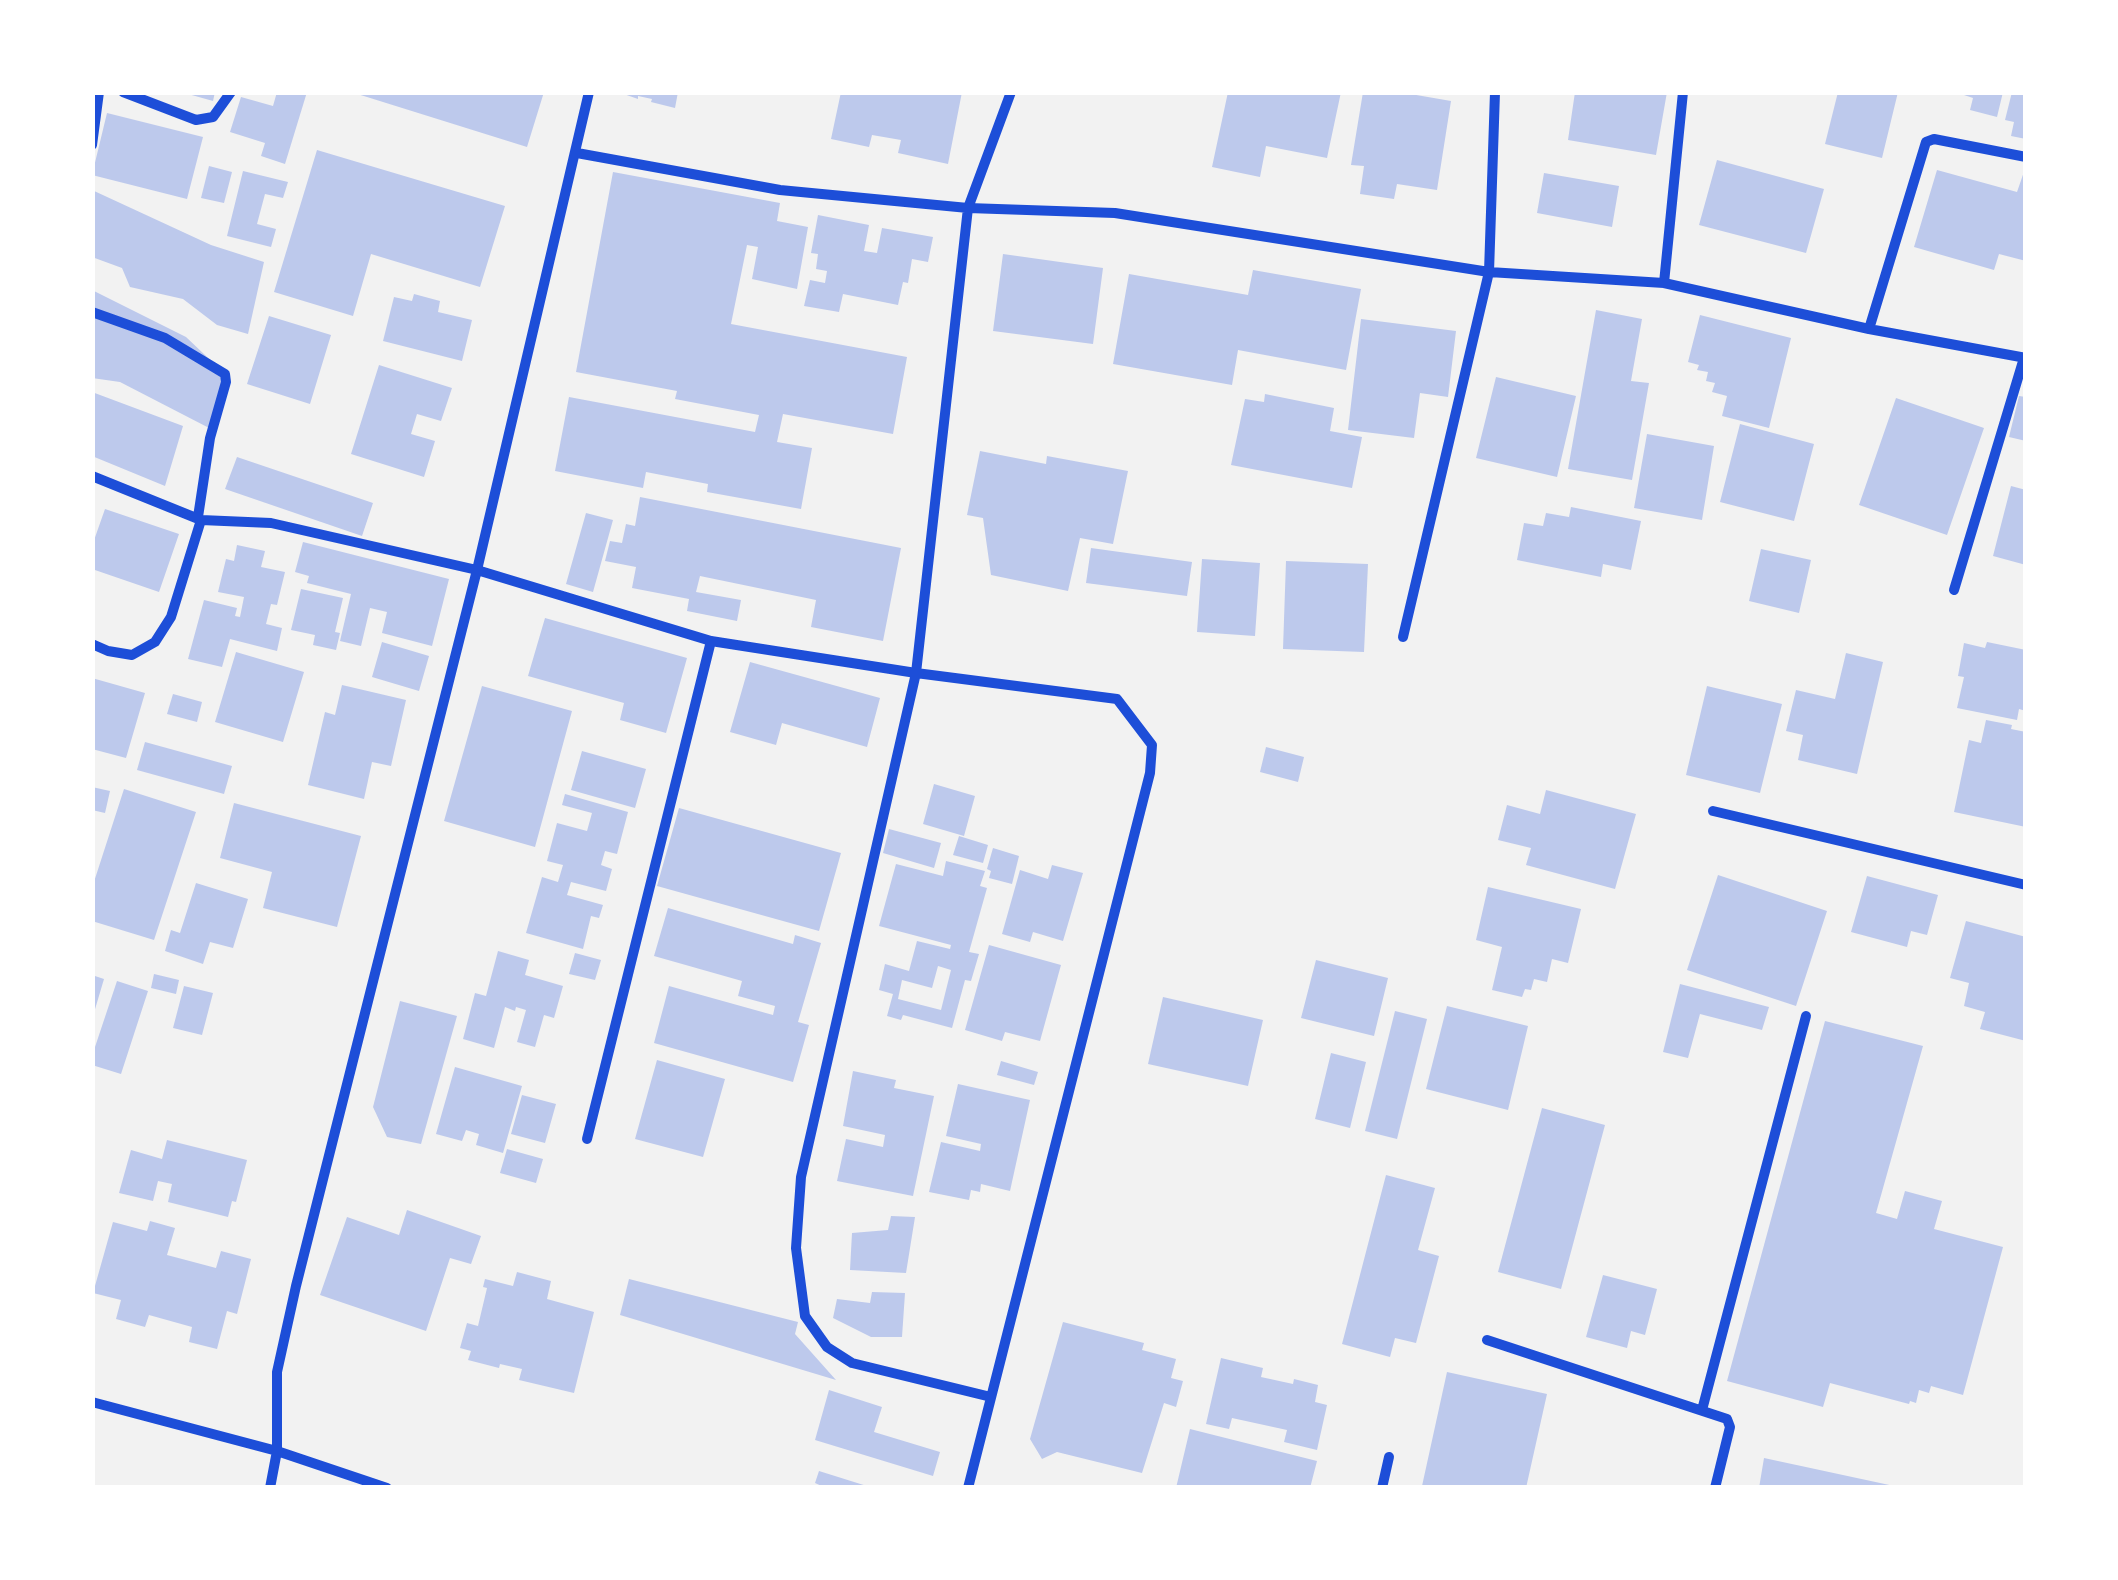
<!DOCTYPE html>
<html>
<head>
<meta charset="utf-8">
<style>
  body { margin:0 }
  #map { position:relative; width:2118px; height:1580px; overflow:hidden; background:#f2f2f2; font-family:"Asap Condensed",sans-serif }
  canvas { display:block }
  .frame { position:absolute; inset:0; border:95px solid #fff; pointer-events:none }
</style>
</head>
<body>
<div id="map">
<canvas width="2118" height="1580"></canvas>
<div class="frame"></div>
</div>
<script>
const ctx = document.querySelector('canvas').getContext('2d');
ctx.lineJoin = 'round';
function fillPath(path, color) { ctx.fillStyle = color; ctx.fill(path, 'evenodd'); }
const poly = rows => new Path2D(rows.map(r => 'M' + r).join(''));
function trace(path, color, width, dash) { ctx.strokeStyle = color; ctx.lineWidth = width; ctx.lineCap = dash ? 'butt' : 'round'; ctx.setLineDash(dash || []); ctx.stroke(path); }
fillPath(poly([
  [181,92,215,92,213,101],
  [277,92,307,92,285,164,261,156,265,143,230,132,241,97,273,106],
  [351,92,544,92,527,147],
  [618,92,678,92,675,108,651,102,652,99,638,96,638,99],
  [841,92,962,92,948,164,898,153,901,140,872,135,869,147,831,139],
  [1228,92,1341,92,1327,158,1266,146,1260,177,1212,167],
  [1363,92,1399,92,1451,101,1437,190,1397,184,1394,199,1360,194,1364,166,1351,165],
  [1575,92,1667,92,1656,155,1568,140],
  [1838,92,1898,92,1882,158,1825,144],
  [1955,92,2003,92,1997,117,1970,110,1973,98],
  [2012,92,2026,92,2026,139,2011,136,2014,122,2005,120],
  [107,113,203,137,187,199,92,175],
  [317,150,505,206,480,287,371,254,353,316,274,292],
  [1717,160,1824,189,1806,253,1699,225],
  [209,166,232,172,224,203,201,198],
  [2026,166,2026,261,1999,254,1994,270,1914,247,1937,170,2017,192],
  [243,171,288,182,283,198,265,194,257,224,276,229,271,247,227,236],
  [613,172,780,203,777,221,808,227,797,289,752,279,758,247,747,245,731,324,907,357,893,434,783,414,777,442,812,448,801,509,707,492,708,484,646,472,643,488,555,471,569,397,755,432,759,415,675,399,677,391,576,372],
  [1544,173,1619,186,1612,227,1537,213],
  [92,190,211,245,264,262,248,334,217,325,183,299,130,287,122,268,92,257],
  [818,215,869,225,864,251,877,253,882,228,933,237,928,262,912,259,908,283,903,282,898,305,843,294,839,312,804,306,810,280,825,283,827,271,816,269,818,254,811,253],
  [1003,254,1103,268,1093,344,993,331],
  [1253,270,1361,289,1346,370,1238,350,1232,385,1113,364,1129,274,1248,295],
  [92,290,186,337,225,374,213,430,120,382,92,378],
  [414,294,440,301,438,312,472,320,462,361,383,341,394,297,412,301],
  [1596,310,1642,319,1631,381,1649,383,1632,480,1568,469],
  [1700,315,1791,338,1769,428,1722,416,1727,396,1712,392,1715,383,1706,381,1708,372,1697,370,1699,365,1688,362],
  [269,316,331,335,310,404,247,384],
  [1361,319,1456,331,1448,397,1420,393,1414,438,1348,430],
  [379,365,452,388,441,421,417,414,411,434,435,441,424,477,351,454],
  [1496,377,1576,396,1557,477,1476,458],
  [92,392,183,426,165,486,92,456],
  [1265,394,1334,408,1330,431,1362,437,1352,488,1231,465,1245,399,1264,402],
  [2019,396,2026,397,2026,441,2009,437],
  [1896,398,1984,428,1947,535,1859,505],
  [1740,424,1814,444,1794,521,1720,502],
  [1647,434,1714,446,1702,520,1634,508],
  [980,451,1046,464,1047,456,1128,471,1113,544,1080,538,1068,591,991,575,983,518,967,515],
  [237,457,373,503,362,536,225,489],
  [2011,486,2026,490,2026,565,1993,556],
  [640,497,901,548,883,641,811,627,816,600,700,576,696,592,741,600,737,621,687,611,689,599,632,588,636,567,605,561,610,541,622,543,626,524,635,526],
  [1571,507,1641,521,1631,570,1603,564,1601,577,1517,560,1524,523,1543,526,1546,513,1569,517],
  [105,509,179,534,159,592,92,569,92,546],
  [586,513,613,520,593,592,566,584],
  [303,542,449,579,432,646,382,633,387,612,370,608,361,646,340,641,351,594,307,583,309,576,295,572],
  [237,545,265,551,261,567,285,572,277,605,271,604,266,624,282,628,277,651,230,639,222,667,188,659,204,600,237,608,235,616,240,617,244,597,218,592,226,559,234,561],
  [1091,548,1192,562,1187,596,1086,583],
  [1761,549,1811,560,1799,613,1749,601],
  [1202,559,1260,563,1255,636,1197,632],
  [1286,561,1368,564,1364,652,1283,649],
  [301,589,343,598,335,632,340,633,336,650,313,645,315,635,291,630],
  [545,618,687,658,666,733,620,720,624,703,528,676],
  [382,642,429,656,419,691,372,677],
  [1987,642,2026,650,2026,711,2019,709,2017,720,1957,708,1964,677,1958,676,1964,643,1985,648],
  [236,652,304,672,283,742,215,722],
  [1846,653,1883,662,1857,774,1798,760,1803,735,1786,731,1796,690,1835,699],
  [750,662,880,698,867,747,782,723,776,745,730,732],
  [92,678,145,693,126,758,92,749],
  [342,685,406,700,391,766,372,762,364,799,308,785,325,712,335,715],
  [482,686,572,711,535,847,444,821],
  [1707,686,1782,704,1760,793,1686,775],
  [173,694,202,702,197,722,167,714],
  [1986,720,2012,725,2011,729,2026,732,2026,827,1954,812,1969,740,1981,743],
  [145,742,232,766,224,794,137,770],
  [1266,747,1304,757,1298,782,1260,772],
  [582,751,646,769,635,808,571,790],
  [934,784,975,796,964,836,923,824],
  [92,787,110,791,105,813,92,810],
  [124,789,196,812,154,940,92,921,92,888],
  [1546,790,1636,814,1615,889,1526,865,1531,848,1498,840,1507,805,1540,814],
  [565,794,628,812,617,854,605,851,601,865,612,869,606,891,571,882,567,895,603,905,599,918,591,916,583,949,526,933,542,877,558,882,563,865,547,861,557,823,587,831,592,813,562,805],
  [234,803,361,836,337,927,263,908,272,872,220,858],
  [679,808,841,853,819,931,657,886],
  [889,829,941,843,934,868,883,853],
  [959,836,988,845,983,863,953,855],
  [993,848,1019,856,1012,884,989,878,991,871,987,869],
  [946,861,985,871,980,886,987,888,969,952,979,954,971,981,965,980,952,1028,903,1015,901,1020,887,1016,893,994,879,990,885,964,909,971,917,941,950,949,951,945,879,926,896,864,943,876],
  [938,966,951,970,941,1010,898,999,902,980,932,988],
  [1052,865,1083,873,1063,941,1033,932,1030,942,1002,934,1020,870,1048,879],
  [1718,875,1827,911,1796,1006,1687,970],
  [1867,876,1938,895,1927,935,1911,931,1907,947,1851,932],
  [196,883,248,899,233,948,210,942,203,964,165,951,171,930,180,933],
  [1488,887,1581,909,1568,963,1552,959,1547,982,1534,979,1531,990,1525,989,1522,997,1492,990,1502,947,1476,940],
  [668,908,793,944,795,935,821,943,798,1022,809,1025,793,1082,654,1043,669,986,773,1015,775,1006,738,996,742,981,654,956],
  [1966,921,2026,937,2026,1041,1980,1029,1985,1012,1964,1006,1969,983,1950,978],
  [989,945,1061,965,1040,1041,1005,1032,1002,1041,965,1030],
  [498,951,529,960,525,975,563,986,554,1018,544,1015,535,1047,517,1042,526,1010,516,1007,515,1011,505,1007,494,1048,463,1039,475,993,486,996],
  [575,953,601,960,595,980,569,974],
  [1316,960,1388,978,1374,1036,1301,1018],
  [154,974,179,980,176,994,151,988],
  [92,975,104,979,93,1016,92,1016],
  [117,981,148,991,121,1074,92,1065,92,1056],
  [1680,984,1769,1007,1762,1030,1700,1014,1688,1058,1663,1052],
  [184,986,213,993,202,1035,173,1028],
  [1163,997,1263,1020,1248,1086,1148,1064],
  [400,1001,457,1016,421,1144,387,1137,373,1107],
  [1447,1006,1528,1026,1508,1110,1426,1089],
  [1395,1011,1427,1019,1397,1139,1365,1131],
  [1825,1021,1923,1046,1876,1213,1897,1219,1905,1191,1942,1201,1934,1229,2003,1247,1963,1395,1931,1386,1929,1393,1919,1390,1916,1403,1910,1401,1909,1404,1830,1383,1823,1407,1727,1381],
  [1331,1053,1366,1062,1350,1128,1315,1119],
  [657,1060,725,1079,703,1157,635,1139],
  [1001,1061,1038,1072,1034,1085,997,1075],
  [455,1067,522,1086,503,1153,476,1145,479,1134,466,1130,462,1141,436,1134],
  [853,1071,896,1080,894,1088,934,1096,913,1196,837,1181,846,1139,883,1147,885,1135,843,1126],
  [958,1084,1030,1100,1010,1191,981,1184,980,1192,971,1190,969,1200,929,1192,941,1142,980,1151,981,1144,946,1136],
  [522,1095,556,1104,545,1143,511,1134],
  [1542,1108,1605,1125,1561,1289,1498,1272],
  [167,1140,247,1160,236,1202,232,1201,228,1217,168,1202,172,1184,158,1181,153,1201,119,1193,131,1150,162,1159],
  [507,1149,543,1159,536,1183,500,1173],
  [1386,1175,1435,1188,1418,1250,1439,1256,1416,1343,1395,1338,1390,1357,1342,1344],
  [407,1210,481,1236,471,1264,450,1258,426,1331,320,1295,347,1217,399,1235],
  [891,1216,915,1217,906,1273,850,1270,852,1233,888,1230],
  [150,1221,175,1228,167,1255,216,1268,221,1251,251,1259,237,1314,227,1311,217,1349,189,1342,192,1327,149,1315,145,1327,116,1319,121,1300,93,1293,113,1222,147,1231],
  [517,1272,551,1281,547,1299,594,1312,574,1393,519,1380,522,1369,500,1364,499,1368,468,1360,471,1351,460,1348,467,1323,478,1326,487,1288,483,1287,485,1279,513,1286],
  [1603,1275,1657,1289,1645,1335,1631,1331,1627,1348,1586,1337],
  [629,1279,798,1322,795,1334,836,1380,620,1315],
  [872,1292,905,1293,902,1337,871,1337,833,1318,837,1299,870,1303],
  [1063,1322,1144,1343,1142,1350,1176,1359,1171,1378,1183,1381,1176,1407,1164,1403,1142,1473,1057,1452,1042,1459,1030,1439],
  [1221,1358,1263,1368,1261,1377,1293,1384,1294,1379,1318,1385,1315,1402,1327,1405,1317,1450,1284,1442,1287,1430,1232,1418,1229,1429,1206,1424],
  [1447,1372,1547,1394,1526,1488,1422,1486],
  [829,1390,882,1407,874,1432,940,1452,933,1476,815,1440],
  [1190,1429,1317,1461,1310,1488,1176,1488],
  [1764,1458,1894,1486,1894,1488,1759,1488],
  [819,1471,870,1487,869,1488,826,1488,815,1483]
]), '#bdc9ec');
trace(poly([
  [123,92,196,120,213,117,231,92],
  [92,145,99,92],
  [577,153,780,190,968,208,1115,213,1489,272,1664,283,1869,329,2026,358],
  [1664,283,1683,92],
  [92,312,165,338,225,374,226,382,210,438,198,517,201,520,171,617,155,642,132,655,108,651,92,644],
  [1869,329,1926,142,1934,139,2026,157],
  [92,476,201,520,271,523,477,570,711,641,916,673,1117,699,1152,745,1150,773,968,1488],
  [1954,590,2024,358],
  [1403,637,1489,272,1495,92],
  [1713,811,2026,885],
  [587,1139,711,641],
  [1487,1340,1727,1419,1730,1427,1715,1488],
  [991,1397,852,1363,827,1347,805,1316,796,1248,801,1177,916,673,968,208,1011,92],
  [92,1402,277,1451,387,1488],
  [1702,1410,1806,1016],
  [270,1488,277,1451,277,1372,296,1286,477,570,589,92],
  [1382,1488,1389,1457]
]), '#1d4ed8', 10);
</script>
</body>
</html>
